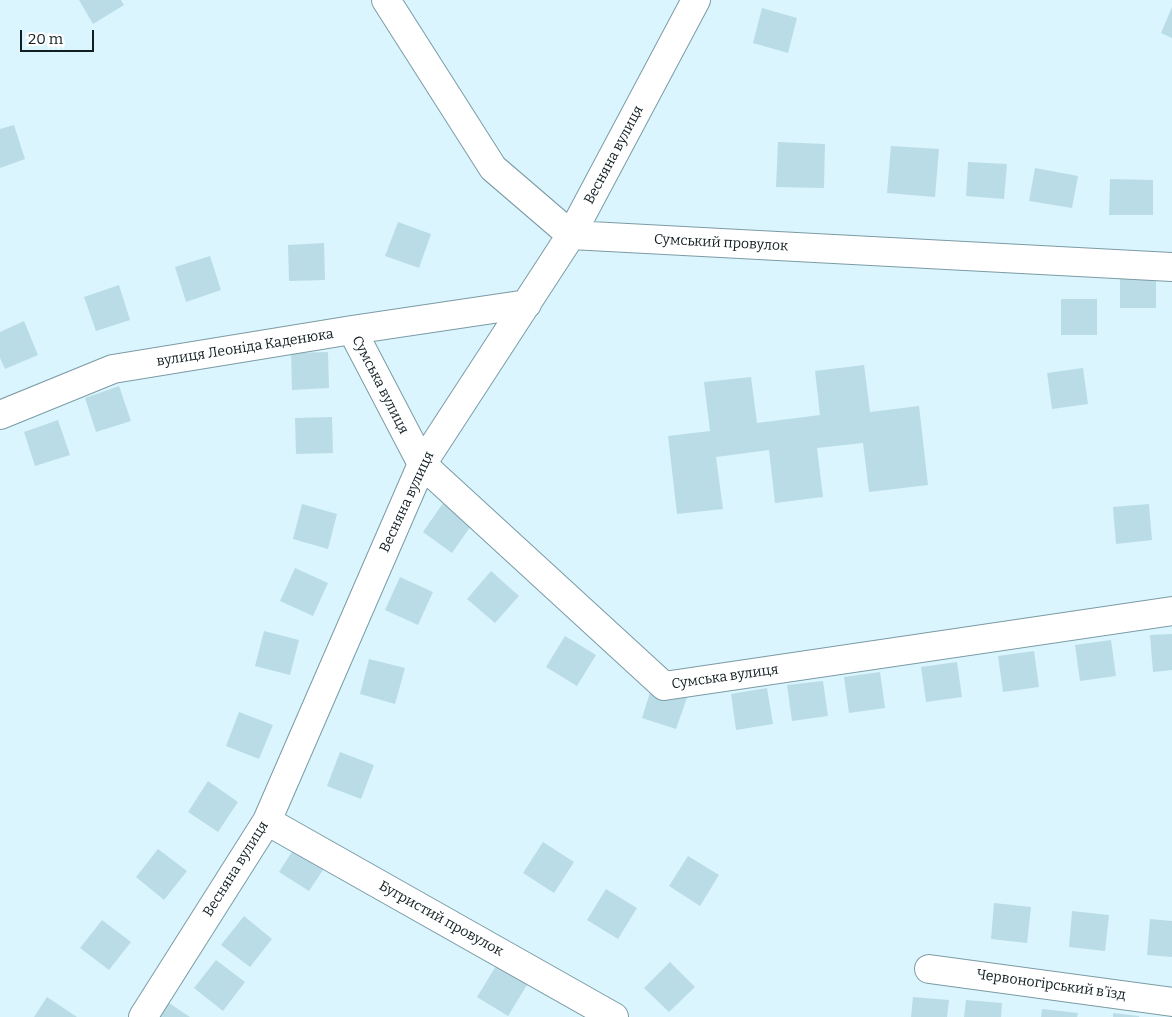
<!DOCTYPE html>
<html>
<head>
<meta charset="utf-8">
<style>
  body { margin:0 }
  #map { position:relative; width:1172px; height:1017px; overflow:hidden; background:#daf5fe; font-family:Bitter,serif }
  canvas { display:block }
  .scale { position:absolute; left:20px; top:30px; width:74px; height:22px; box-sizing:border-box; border:2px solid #111e22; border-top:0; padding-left:6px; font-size:15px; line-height:18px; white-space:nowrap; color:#111e22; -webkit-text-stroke:4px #fff; paint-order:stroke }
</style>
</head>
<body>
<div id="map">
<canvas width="1172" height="1017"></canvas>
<div class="scale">20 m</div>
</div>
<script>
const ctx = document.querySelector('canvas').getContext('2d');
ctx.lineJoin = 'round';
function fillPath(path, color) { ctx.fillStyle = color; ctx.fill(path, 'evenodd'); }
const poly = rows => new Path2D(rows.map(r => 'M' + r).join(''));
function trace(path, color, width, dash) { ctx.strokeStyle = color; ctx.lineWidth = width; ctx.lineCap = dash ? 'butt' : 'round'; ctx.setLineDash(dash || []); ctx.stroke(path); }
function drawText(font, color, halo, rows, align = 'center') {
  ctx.font = font + ' Bitter,serif'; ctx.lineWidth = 4.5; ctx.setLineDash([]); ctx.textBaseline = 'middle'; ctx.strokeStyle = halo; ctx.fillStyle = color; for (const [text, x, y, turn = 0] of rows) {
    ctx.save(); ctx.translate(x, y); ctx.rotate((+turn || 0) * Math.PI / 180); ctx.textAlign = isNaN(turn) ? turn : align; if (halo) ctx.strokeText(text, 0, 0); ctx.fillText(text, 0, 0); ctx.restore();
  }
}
fillPath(poly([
  [79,0,121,0,124,5,93,24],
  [1172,7,1172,38,1161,33],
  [762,8,797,18,788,53,753,43],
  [14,125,25,159,0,168,0,129],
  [778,142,825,144,824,188,776,187],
  [891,146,939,149,935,197,887,193],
  [968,162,1007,164,1004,199,966,196],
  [1035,168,1078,176,1072,208,1029,201],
  [1110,179,1153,180,1153,215,1109,215],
  [398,222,431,234,419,268,385,256],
  [324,243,325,280,289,281,288,245],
  [210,256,221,290,186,302,175,267],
  [1120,271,1156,272,1156,308,1120,308],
  [119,285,130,320,96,331,84,297],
  [1061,299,1097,299,1097,335,1061,335],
  [24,321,38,355,5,369,0,358,0,332],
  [328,352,329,388,292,390,291,353],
  [864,365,870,412,919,406,928,485,869,492,863,443,817,448,823,497,775,503,769,450,716,457,723,509,677,514,668,436,710,431,704,382,751,377,757,423,820,415,815,371],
  [1083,368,1088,404,1052,409,1047,373],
  [119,386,131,421,96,432,85,398],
  [332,417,333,453,296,454,295,418],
  [58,420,70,455,35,466,24,432],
  [443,503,473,523,452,553,423,532],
  [302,504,337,514,328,549,293,539],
  [1149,504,1152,540,1116,544,1113,507],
  [295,568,328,583,313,616,280,601],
  [491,571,519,596,495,623,467,599],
  [400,577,433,592,418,625,385,610],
  [264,631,299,640,290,675,255,666],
  [1172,634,1172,670,1153,672,1150,635],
  [565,636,596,655,577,686,546,667],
  [1111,640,1116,676,1080,681,1075,645],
  [1034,651,1039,687,1003,692,998,656],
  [369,659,405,668,395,704,360,694],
  [957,662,962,697,926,702,921,667],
  [880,672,885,708,849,713,844,677],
  [823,681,828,716,792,721,787,685],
  [653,683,688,695,676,729,642,718],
  [767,688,773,724,736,730,731,694],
  [239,712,273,725,259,759,226,746],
  [340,752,374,765,361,799,327,786],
  [208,781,238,802,218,832,188,812],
  [299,841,329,861,309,891,279,872],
  [543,842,574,862,554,893,523,873],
  [158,849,187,871,164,900,136,877],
  [688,856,719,875,700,906,669,886],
  [606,889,637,908,618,939,587,920],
  [994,903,1031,907,1027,943,991,939],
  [1072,911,1109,915,1105,951,1069,947],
  [244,916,272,939,250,967,221,945],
  [1150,919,1172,921,1172,957,1147,955],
  [102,920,131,942,109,970,80,948],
  [216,960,245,982,223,1011,194,988],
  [670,962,695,987,669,1012,644,988],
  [496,966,527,985,508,1016,477,997],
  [47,997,77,1017,34,1017],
  [913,997,949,1000,947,1017,911,1017],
  [163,999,190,1017,151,1017],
  [966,1000,1002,1003,1001,1017,964,1017],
  [1042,1009,1078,1013,1077,1017,1041,1017],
  [1113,1013,1139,1016,1139,1017,1113,1017]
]), '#badce6');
const minor = poly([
  [386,0,493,168,571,235,1172,267],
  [352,330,422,464,664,686,1172,611],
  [0,415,113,369,352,330,527,304],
  [267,821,614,1017],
  [929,969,1172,1002],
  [143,1017,267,821,422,464,571,235,696,0]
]);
trace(minor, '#7b9ba5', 30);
trace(minor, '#fff', 28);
drawText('14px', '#111e22', '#fff', [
  ["Весняна вулиця",614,155,-62],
  ["Сумський провулок",721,243,3],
  ["вулиця Леоніда Каденюка",245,348,-9],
  ["Сумська вулиця",380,385,63],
  ["Весняна вулиця",407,502,-65],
  ["Сумська вулиця",725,677,-8],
  ["Весняна вулиця",236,869,-58],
  ["Бугристий провулок",441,919,29],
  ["Червоногірський в’їзд",1051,985,8]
]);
</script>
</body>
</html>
